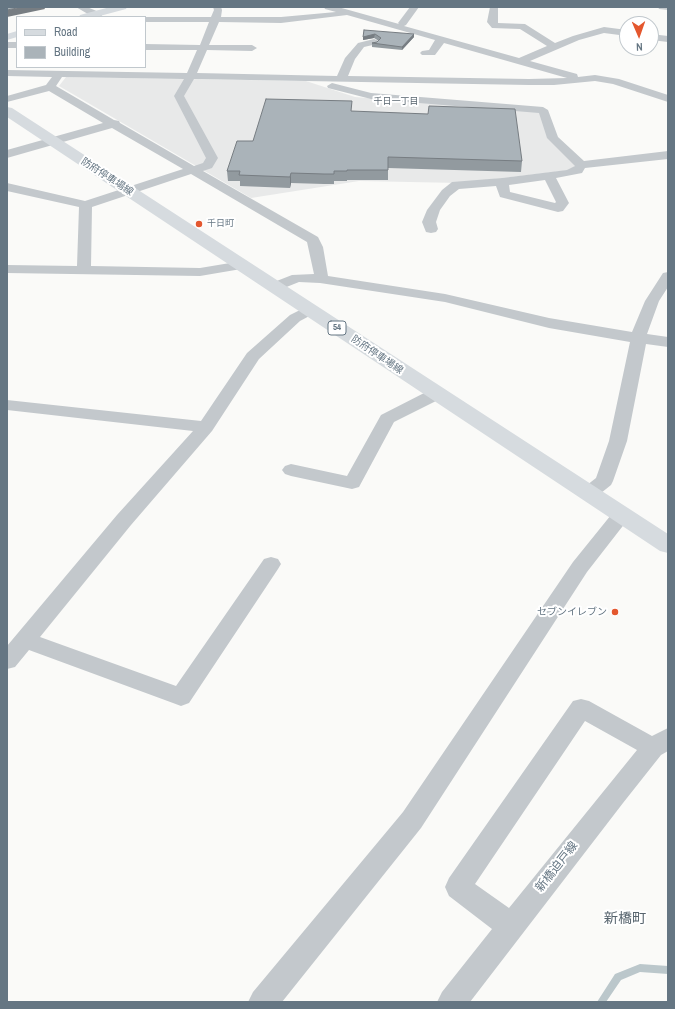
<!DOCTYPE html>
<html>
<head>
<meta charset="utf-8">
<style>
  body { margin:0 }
  #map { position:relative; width:675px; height:1009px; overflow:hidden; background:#fafaf8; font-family:"Archivo Narrow",sans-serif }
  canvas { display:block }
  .frame { position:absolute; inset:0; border:8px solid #657683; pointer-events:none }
  .legend { position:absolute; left:16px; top:16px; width:130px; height:52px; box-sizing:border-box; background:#fff; border:1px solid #c1c8cd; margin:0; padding:5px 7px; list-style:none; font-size:12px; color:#657683 }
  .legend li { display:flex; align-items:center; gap:8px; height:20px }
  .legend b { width:20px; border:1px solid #c1c8cd }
  .north { position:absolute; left:619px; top:16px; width:40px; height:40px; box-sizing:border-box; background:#fff; border:1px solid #c1c8cd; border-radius:50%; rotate:178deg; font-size:11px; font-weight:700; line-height:16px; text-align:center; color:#657683 }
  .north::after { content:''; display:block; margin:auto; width:14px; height:18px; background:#e4572e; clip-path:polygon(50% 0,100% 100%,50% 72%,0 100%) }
</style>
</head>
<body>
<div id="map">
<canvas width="675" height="1009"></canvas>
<div class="frame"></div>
<ul class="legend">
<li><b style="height:5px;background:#d6dbdf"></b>Road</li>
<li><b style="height:11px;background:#aab3b9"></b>Building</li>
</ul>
<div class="north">N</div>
</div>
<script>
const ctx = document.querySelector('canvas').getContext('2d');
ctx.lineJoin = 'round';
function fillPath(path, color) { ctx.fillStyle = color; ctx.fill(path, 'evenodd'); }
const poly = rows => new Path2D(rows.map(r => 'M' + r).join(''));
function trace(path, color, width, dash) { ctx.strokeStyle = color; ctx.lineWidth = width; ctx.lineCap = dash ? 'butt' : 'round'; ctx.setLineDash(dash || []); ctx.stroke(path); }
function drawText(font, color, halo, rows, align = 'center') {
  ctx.font = font + ' "Archivo Narrow","Noto Sans JP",sans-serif'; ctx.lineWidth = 4; ctx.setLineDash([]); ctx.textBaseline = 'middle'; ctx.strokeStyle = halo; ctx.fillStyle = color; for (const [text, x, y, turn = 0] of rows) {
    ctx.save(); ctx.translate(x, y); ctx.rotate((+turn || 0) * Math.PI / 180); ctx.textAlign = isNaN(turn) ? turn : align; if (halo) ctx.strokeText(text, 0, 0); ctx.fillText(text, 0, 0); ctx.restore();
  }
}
fillPath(poly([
  [66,77,306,81,355,97,540,112,576,165,571,170,460,183,359,181,251,198,59,86]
]), '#e8e9e9');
fillPath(poly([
  [640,964,668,966,668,974,640,972,621,980,606,1002,597,1002,615,974,640,964]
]), '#bbc7cb');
fillPath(poly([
  [76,7,87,7,99,12,103,17,93,17,76,7],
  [213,7,221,7,222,10,221,17,281,17,336,12,325,9,324,7,338,7,399,24,398,23,410,7,419,7,406,25,404,26,519,58,547,46,520,29,492,28,487,22,490,7,498,7,498,23,525,24,555,43,573,36,604,27,627,30,627,36,604,33,579,40,530,61,577,74,578,77,595,75,619,79,668,95,668,102,613,84,595,81,554,85,529,85,194,79,184,96,218,158,212,168,203,171,318,237,323,247,328,276,445,294,549,318,632,332,645,301,663,273,668,272,668,287,659,301,647,334,668,337,668,347,646,344,627,441,613,481,611,485,596,497,589,499,582,497,580,493,582,489,596,478,609,441,630,342,549,328,445,302,320,283,299,282,279,290,274,291,269,290,267,287,269,284,292,275,314,274,307,242,191,174,92,207,91,266,200,268,242,261,247,262,249,265,247,268,200,276,7,273,7,265,77,266,79,207,7,191,7,183,85,201,183,169,112,128,7,158,7,150,103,123,49,91,7,102,7,96,46,85,52,77,7,76,7,70,187,73,197,50,145,50,145,44,200,45,209,22,145,22,145,17,142,17,211,17,214,10,213,7],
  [347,15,435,40,429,50,422,51,420,53,422,55,435,55,444,43,567,78,529,79,348,76,355,59,364,47,377,44,379,42,377,40,374,39,358,43,345,58,337,76,197,73,207,50,252,51,257,48,252,45,209,45,219,22,281,23,347,15],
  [62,77,184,79,174,96,206,158,203,163,194,166,120,123,119,121,114,120,56,86,62,77],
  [658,7,668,7,668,10,659,9,658,7],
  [644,18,649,21,646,24,636,24,641,19,644,18],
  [651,34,668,36,668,42,651,40,651,34],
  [7,42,17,42,17,48,7,48,7,42],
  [332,83,371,93,543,107,548,110,558,137,584,161,668,151,668,159,585,168,582,173,556,178,569,203,563,211,558,212,500,197,496,186,459,189,450,196,440,210,436,222,438,229,436,232,431,233,426,232,422,222,427,210,442,190,452,182,502,178,567,170,575,166,547,138,539,113,371,99,328,88,327,86,332,83],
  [545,180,556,202,555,203,510,192,509,185,545,180],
  [310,305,315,307,318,310,315,313,300,321,259,359,212,431,131,525,40,637,176,686,264,559,271,557,278,559,281,564,278,569,189,703,181,706,173,703,29,650,15,667,7,669,7,646,117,515,193,431,7,410,7,400,201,421,247,353,290,315,310,305],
  [436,389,442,390,444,394,442,398,394,422,359,487,352,489,291,476,285,474,282,470,285,466,291,464,347,476,381,415,430,390,436,389],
  [622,508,629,510,632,514,629,518,587,572,421,828,282,1002,248,1002,253,992,403,812,573,562,615,510,622,508],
  [581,699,589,701,652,736,668,728,668,751,661,755,623,803,470,1002,437,1002,442,992,492,929,449,896,445,887,449,878,573,701,581,699],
  [585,721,637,750,509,908,475,884,585,721]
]), '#c3c8cc');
fillPath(poly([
  [110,7,127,7,126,9,96,17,79,17,80,15,110,7],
  [17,31,17,37,7,40,7,34,17,31],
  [7,107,12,108,668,534,668,553,660,551,7,117,7,107]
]), '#d6dbdf');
fillPath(poly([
  [364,30,414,37,402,50,372,47,372,43,377,42,379,41,374,38,363,40],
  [352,111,522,161,521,172,388,168,388,180,347,180,347,181,334,181,334,184,324,184,291,183,290,188,240,186,240,181,228,181,227,171,253,141]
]), '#929a9f');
fillPath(poly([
  [22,7,44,7,45,9,7,17,7,10],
  [375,34,374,38,363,40,363,37],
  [414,34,414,37,402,50,402,47],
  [291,173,291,183,290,188,290,177]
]), '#777d82');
const building = poly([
  [7,7,22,7,7,10,7,7],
  [364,30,414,34,402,47,372,43,377,42,381,38,375,34,363,37,364,30],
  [266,99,352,101,351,111,428,114,429,106,515,109,522,161,388,157,388,170,347,170,347,171,334,171,334,174,324,174,291,173,290,177,239,175,240,171,227,171,237,141,253,141,266,99]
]);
fillPath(building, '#aab3b9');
trace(building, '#777d82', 1);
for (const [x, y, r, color] of [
  [199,224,4,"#e4572e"],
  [615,612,4,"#e4572e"]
]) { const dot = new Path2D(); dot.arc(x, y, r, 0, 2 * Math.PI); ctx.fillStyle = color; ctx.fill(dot); trace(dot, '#fff', 1.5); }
drawText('9px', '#57646e', '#fff', [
  ["千日一丁目",396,102]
]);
drawText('9px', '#657683', '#fff', [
  ["千日町",207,224]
], 'left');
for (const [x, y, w] of [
  [337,328,18]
]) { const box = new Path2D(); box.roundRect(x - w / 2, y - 7, w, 14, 3); ctx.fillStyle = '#fff'; ctx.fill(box); trace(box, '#657683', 1); }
drawText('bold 9px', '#657683', null, [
  ["54",337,328]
]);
drawText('10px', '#657683', '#fff', [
  ["防府停車場線",107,177,33],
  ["防府停車場線",377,355,34]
]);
drawText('10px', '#657683', '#fff', [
  ["セブンイレブン",607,612]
], 'right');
drawText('12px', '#657683', '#fff', [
  ["新橋迫戸線",557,867,-52]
]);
drawText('14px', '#57646e', '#fff', [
  ["新橋町",625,919]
]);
</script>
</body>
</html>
